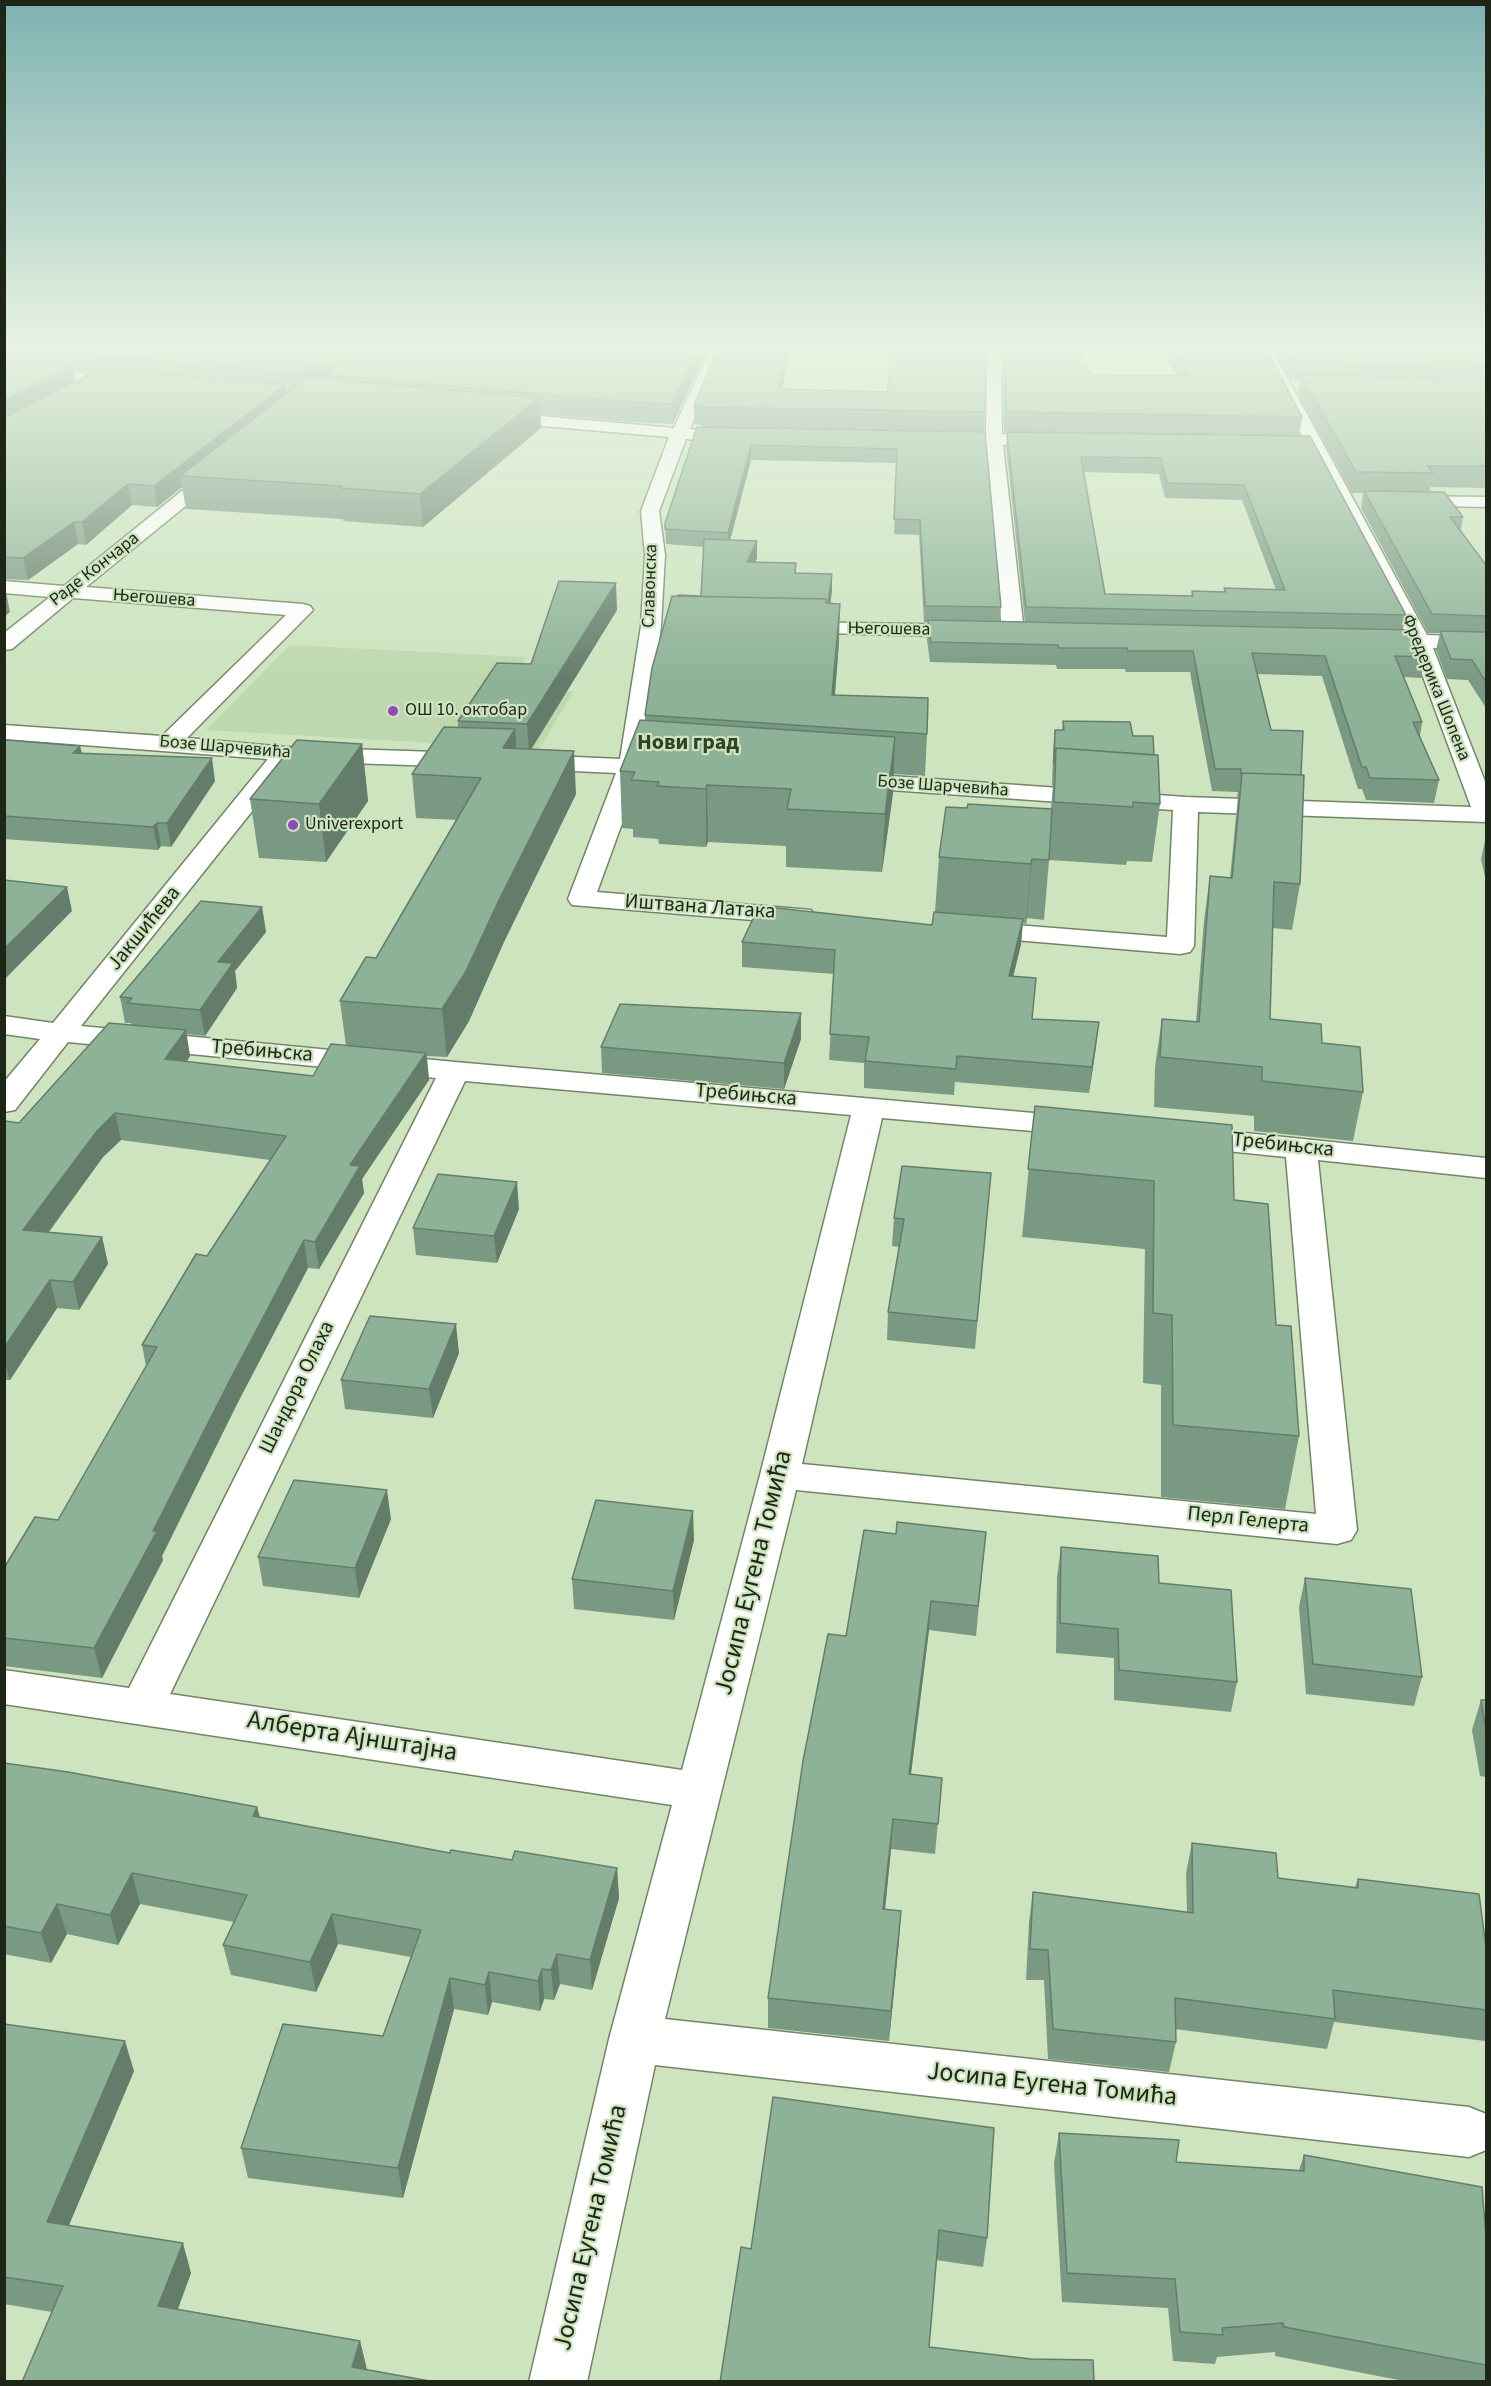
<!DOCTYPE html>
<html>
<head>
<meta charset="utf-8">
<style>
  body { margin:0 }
  #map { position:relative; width:1491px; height:2386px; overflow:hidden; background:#cde4bf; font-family:"Source Sans 3",sans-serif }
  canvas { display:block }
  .frame { position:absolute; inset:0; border:6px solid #1e2618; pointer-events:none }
</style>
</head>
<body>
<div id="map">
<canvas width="1491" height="2386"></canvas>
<div class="frame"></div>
</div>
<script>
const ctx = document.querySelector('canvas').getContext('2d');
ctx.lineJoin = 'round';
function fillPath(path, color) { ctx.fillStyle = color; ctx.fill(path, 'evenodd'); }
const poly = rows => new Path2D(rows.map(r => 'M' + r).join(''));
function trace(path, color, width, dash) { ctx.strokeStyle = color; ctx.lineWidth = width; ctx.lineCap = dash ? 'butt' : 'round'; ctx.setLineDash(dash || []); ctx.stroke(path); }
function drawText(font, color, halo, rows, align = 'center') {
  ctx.font = font + ' "Source Sans 3",sans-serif'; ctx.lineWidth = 4.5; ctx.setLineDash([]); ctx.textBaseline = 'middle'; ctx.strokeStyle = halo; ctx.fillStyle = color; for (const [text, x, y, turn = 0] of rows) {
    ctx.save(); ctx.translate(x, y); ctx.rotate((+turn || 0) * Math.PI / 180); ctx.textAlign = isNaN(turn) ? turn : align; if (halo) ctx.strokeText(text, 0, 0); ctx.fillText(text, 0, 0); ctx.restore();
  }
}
fillPath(poly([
  [290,645,526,657,508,689,573,692,539,749,206,730]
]), '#bdd8ad');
const minor = poly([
  [710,348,725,348,690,429,705,431,707,435,699,440,686,439,659,511,665,555,661,626,644,760,668,761,676,763,680,768,676,773,668,775,640,774,597,892,811,910,815,916,811,922,801,924,572,905,568,899,616,773,531,769,523,767,519,762,523,757,531,755,620,759,641,626,645,555,641,511,669,437,496,422,488,417,496,412,674,428,710,348],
  [987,348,1001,348,1002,434,1050,435,1056,436,1058,440,1056,444,1050,445,1003,445,1024,632,1020,636,1013,638,1006,636,1002,632,986,444,942,444,934,439,942,434,986,434,987,348],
  [1256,348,1271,348,1427,635,1486,637,1486,649,1433,648,1486,784,1486,822,1198,812,1194,946,1190,952,1180,954,968,936,964,930,968,924,978,922,1167,937,1173,810,848,787,839,785,836,780,839,775,848,773,1186,797,1471,807,1412,647,1373,646,1366,644,1362,640,1366,636,1373,634,1406,635,1256,348],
  [4,367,125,378,133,383,125,388,4,377,4,367],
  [220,464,226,465,229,469,226,473,86,587,303,604,310,606,313,610,187,738,285,747,467,753,475,755,479,760,475,765,467,767,292,761,81,1026,455,1062,1079,1117,1090,1119,1095,1126,1090,1133,1079,1135,882,1118,802,1464,1316,1514,1286,1157,1187,1147,1176,1144,1171,1137,1176,1130,1187,1127,1486,1158,1486,1178,1318,1160,1357,1530,1351,1540,1337,1544,796,1490,665,2019,1469,2107,1486,2114,1486,2150,1469,2157,655,2065,587,2382,529,2382,609,2039,672,1805,4,1704,4,1670,129,1688,436,1078,68,1042,15,1110,4,1112,4,1082,40,1039,4,1034,4,1016,53,1023,268,759,4,739,4,725,162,736,286,615,73,598,12,649,4,650,4,633,50,597,4,593,4,581,64,586,214,465,220,464],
  [465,1081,851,1115,760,1475,682,1770,170,1694,465,1081],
  [1407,496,1486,497,1486,507,1401,505,1398,501,1401,497,1407,496],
  [794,622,973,625,980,627,983,631,980,635,973,637,787,632,784,628,787,624,794,622]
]);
trace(minor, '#718664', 3);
fillPath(minor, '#fff');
fillPath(poly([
  [4,348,707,348,673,424,630,422,540,414,541,428,423,527,343,521,343,519,186,509,182,487,157,507,132,505,86,545,78,544,28,580,4,579],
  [73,371,93,373,75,382],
  [1003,348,1079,348,1090,375,1176,375,1161,348,1266,348,1302,417,1299,436,1406,615,1403,630,1425,657,1421,678,1404,677,1422,722,1420,736,1439,780,1434,803,1366,800,1362,789,1358,789,1322,676,1257,674,1271,730,1301,775,1300,884,1292,930,1273,928,1270,1019,1322,1043,1363,1092,1353,1141,1254,1131,1254,1116,1154,1107,1155,1067,1162,1019,1196,1022,1204,921,1210,876,1230,878,1238,797,1237,797,1238,792,1212,791,1190,672,1126,672,1125,669,1057,669,1056,665,930,662,927,640,928,622,924,622,919,535,894,534,897,463,751,460,730,540,757,541,757,558,755,562,796,563,796,573,832,591,830,603,839,642,835,695,927,734,925,776,894,774,893,793,882,872,786,867,786,846,708,842,706,847,659,844,658,839,633,837,633,829,622,828,620,771,645,720,645,715,701,596,704,547,666,544,665,523,697,427,985,432,1001,607,1000,621,1025,622,1006,446,1007,432,1004,432],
  [1083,472,1159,474,1165,498,1242,500,1276,590,1224,588,1224,592,1192,591,1191,596,1105,594],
  [1272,348,1366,348,1368,351,1483,352,1480,348,1486,348,1486,488,1430,487,1430,492,1463,517,1461,530,1486,565,1486,708,1468,680,1447,679,1436,650,1440,633,1428,633,1361,508,1363,493,1352,493,1298,394,1300,380,1290,380],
  [782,389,985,412,984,432,702,427,702,425,694,424,694,405],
  [617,610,531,749,576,794,503,944,469,1021,447,1057,427,1056,429,1080,362,1179,364,1193,319,1269,308,1268,236,1406,162,1556,163,1560,102,1678,4,1666,4,1568,58,1520,146,1366,142,1345,207,1256,270,1160,121,1140,103,1157,49,1232,102,1237,108,1264,79,1310,57,1308,10,1380,4,1380,4,1123,19,1123,131,1025,131,1023,125,1023,120,997,262,907,266,932,235,971,237,988,205,1036,186,1034,190,1056,187,1062,313,1076,346,1046,340,1001,376,958,457,820,416,818,412,774,458,727,458,721,531,664],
  [1063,721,1133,736,1154,755,1160,804,1152,862,1127,861,1126,865,1049,860,1044,920,1027,918,1026,924,1023,923,1021,944,1013,977,1032,1019,1096,1047,1089,1093,955,1082,954,1095,864,1088,864,1063,829,1060,834,974,742,967,742,942,932,925,935,912,939,857,967,808,1051,809,1053,785,1052,785,1053,752,1055,730,1062,730],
  [4,742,80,746,82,753,215,781,171,847,161,846,158,850,4,839],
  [362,744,368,801,326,862,259,858,250,799],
  [1486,836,1486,881,1481,859],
  [801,1013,801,1039,784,1089,602,1073,601,1047],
  [1035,1106,1234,1200,1276,1325,1299,1436,1285,1509,1161,1497,1161,1385,1143,1383,1145,1249,1022,1237],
  [991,1173,975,1349,887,1340,888,1312,900,1247,892,1246,894,1218],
  [519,1209,497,1263,416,1255,413,1228],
  [459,1353,433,1418,345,1409,341,1380],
  [391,1519,359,1598,263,1586,258,1557],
  [986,1532,976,1636,929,1630,911,1774,942,1778,935,1854,891,1849,885,1909,899,1941,889,2041,768,2028,768,1998,896,1534],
  [694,1540,674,1620,574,1609,572,1579],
  [1061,1547,1159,1583,1237,1682,1231,1712,1114,1700,1114,1658,1056,1653,1057,1577],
  [1305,1578,1422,1677,1414,1706,1306,1694,1299,1607],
  [1481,1700,1486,1700,1486,1777,1480,1776,1472,1730],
  [4,1763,257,1807,260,1817,450,1853,512,1860,617,1868,619,1898,592,1990,560,1984,554,2000,544,1999,540,2011,492,2002,488,2015,454,2009,403,2198,248,2178,241,2148,383,2036,411,1957,338,1944,316,1992,231,1975,223,1945,234,1922,140,1904,118,1945,67,1934,51,1963,4,1954],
  [1192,1843,1278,1878,1355,1887,1358,1879,1486,1947,1486,2037,1485,2041,1334,2022,1327,2049,1175,2029,1176,2042,1169,2072,1048,2059,1044,1980,1026,1980,1029,1922,1033,1892,1187,1912,1186,1873],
  [4,2024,134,2071,69,2225,191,2273,178,2309,360,2341,367,2370,22,2382,52,2312,4,2304],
  [773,2097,987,2238,983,2267,936,2260,929,2347,720,2382,751,2249],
  [1059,2133,1176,2162,1299,2170,1304,2155,1486,2237,1486,2382,1409,2382,1275,2356,1275,2352,1217,2357,1215,2364,1173,2361,1168,2308,1062,2302,1054,2163]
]), '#799982');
fillPath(poly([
  [334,348,356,348,357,354,350,356,303,393,301,374],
  [699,348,707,348,673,424,672,404],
  [787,348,791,348,778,409,778,389],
  [72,367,75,386,4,423,4,401],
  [285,385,287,405,180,476,182,487,157,507,154,486],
  [539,398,541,428,423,527,420,494],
  [751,445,751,460,728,548,728,533],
  [128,484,132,505,86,545,82,522],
  [74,522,78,544,28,580,23,558],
  [757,541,757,558,747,580,747,562],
  [832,574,832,591,828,621,828,603],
  [4,582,10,612,4,617],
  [616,583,617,610,529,753,527,724],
  [840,604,839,642,832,728,832,695],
  [515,729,518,771,503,748],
  [895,737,893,793,882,872,885,814],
  [362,744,368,801,326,862,319,804],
  [80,746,85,768,73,753],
  [574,751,576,794,503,944,469,1021,447,1057,442,1009],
  [212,758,215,781,171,847,167,823],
  [707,785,708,842,706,847,706,789],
  [157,823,161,846,158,850,153,827],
  [1032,859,1027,918,1026,924,1031,864],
  [67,887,72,911,4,980,4,949],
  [262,907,266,932,235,971,237,988,205,1036,200,1010,218,962],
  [1023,919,1021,944,1007,1002,1009,976],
  [801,1013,801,1039,784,1089,784,1063],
  [1099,1022,1096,1047,1089,1093,1092,1067],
  [186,1030,190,1056,170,1085,165,1059],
  [426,1053,429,1080,362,1179,364,1193,319,1269,315,1242,350,1165],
  [115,1113,121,1140,103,1157,30,1257,23,1230,97,1131],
  [517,1182,519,1209,497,1263,494,1236],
  [102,1237,108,1264,79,1310,73,1282],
  [304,1240,308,1268,236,1406,162,1556,163,1560,102,1678,94,1648,231,1378],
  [50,1280,57,1308,10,1380,4,1360,4,1348],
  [456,1324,459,1353,433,1418,429,1389],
  [387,1490,391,1519,359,1598,355,1568],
  [693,1511,694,1540,674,1620,673,1591],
  [931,1601,929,1630,907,1804,909,1774],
  [257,1807,264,1837,253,1816],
  [893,1819,891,1849,882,1939,883,1909],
  [617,1868,619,1898,592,1990,590,1960],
  [132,1873,140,1904,118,1945,110,1915],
  [57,1904,67,1934,51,1963,41,1933],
  [901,1911,899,1941,889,2041,891,2011],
  [332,1914,338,1944,316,1992,310,1962],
  [557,1954,560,1984,554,2000,551,1970],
  [542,1969,544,1999,540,2011,538,1981],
  [489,1972,492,2002,488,2015,485,1985],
  [450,1978,454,2009,403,2198,398,2168],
  [125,2041,134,2071,58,2251,47,2222],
  [183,2243,191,2273,168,2335,158,2306],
  [360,2341,367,2370,352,2367]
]), '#637d6a');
const building = poly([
  [25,348,334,348,301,374,25,348],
  [358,348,699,348,672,404,629,402,326,375,358,348],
  [719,348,787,348,778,389,887,392,892,348,986,348,985,412,702,407,703,405,694,405,719,348],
  [1005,348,1079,348,1090,375,1189,376,1174,348,1266,348,1302,417,1006,412,1005,348],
  [1286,348,1366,348,1368,351,1486,352,1486,366,1293,361,1286,348],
  [4,361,72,367,4,401,4,361],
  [100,369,285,385,154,486,128,484,82,522,74,522,23,558,4,557,4,418,100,369],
  [1301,375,1486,380,1486,466,1428,466,1433,473,1356,472,1301,375],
  [308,377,539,398,420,494,340,488,342,486,180,476,308,377],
  [697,427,985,432,1001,607,925,606,920,520,894,519,897,449,751,445,728,533,665,529,665,523,697,427],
  [1007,432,1310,436,1406,615,1026,607,1007,432],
  [1081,457,1161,458,1167,483,1244,485,1285,590,1224,588,1226,592,1192,591,1193,596,1105,594,1081,457],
  [1364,491,1444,492,1463,517,1450,517,1486,565,1486,616,1432,614,1364,491],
  [704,539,757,541,747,562,796,563,795,573,832,574,828,603,826,603,826,599,678,596,678,595,701,596,704,539],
  [559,581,616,583,527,724,458,721,497,663,531,664,559,581],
  [672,596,826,599,826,603,840,604,832,695,928,698,927,734,645,715,652,668,672,596],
  [928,620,1414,630,1425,657,1395,656,1422,722,1413,722,1439,780,1370,778,1366,767,1362,767,1325,656,1252,653,1271,730,1303,731,1301,775,1242,773,1242,774,1241,774,1241,769,1215,769,1193,651,1128,651,1127,648,1059,648,1058,645,931,642,928,620],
  [1440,631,1486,632,1486,682,1472,660,1451,659,1440,631],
  [640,720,895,737,885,814,787,809,791,789,707,785,706,789,657,786,659,782,631,780,635,772,620,771,640,720],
  [1063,721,1130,722,1133,736,1153,736,1154,755,1056,748,1055,763,1054,763,1055,730,1064,730,1063,721],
  [444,727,515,729,503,748,574,751,500,898,465,973,442,1009,340,1001,366,957,376,958,481,778,412,774,444,727],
  [6,740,80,746,73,753,212,758,167,823,157,823,153,827,4,816,4,742,6,740],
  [297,740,362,744,319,804,250,799,297,740],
  [1056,748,1158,755,1160,804,1133,802,1133,807,1054,802,1056,748],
  [1242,773,1304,775,1300,884,1274,882,1270,1019,1321,1024,1322,1043,1360,1047,1363,1092,1262,1081,1262,1067,1160,1057,1162,1019,1199,1022,1210,876,1232,878,1242,773],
  [968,804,1052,809,1049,860,1032,859,1031,864,939,857,946,807,967,808,968,804],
  [4,880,67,887,4,949,4,880],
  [201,901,262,907,218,962,233,963,200,1010,127,1003,132,998,120,997,201,901],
  [759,906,932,925,934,912,1023,919,1009,976,1036,978,1032,1019,1099,1022,1092,1067,957,1056,956,1069,865,1061,869,1037,830,1034,835,950,742,942,759,906],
  [620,1004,801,1013,784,1063,601,1047,620,1004],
  [109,1023,186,1030,165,1059,313,1076,331,1044,426,1053,350,1165,360,1166,315,1242,304,1240,231,1378,153,1531,157,1531,94,1648,4,1638,4,1568,35,1517,58,1520,157,1347,142,1345,196,1254,207,1256,286,1136,115,1113,97,1131,23,1230,102,1237,73,1282,50,1280,4,1348,4,1123,5,1121,19,1123,109,1023],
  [1035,1106,1232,1125,1234,1200,1268,1204,1276,1325,1291,1326,1299,1436,1173,1425,1172,1315,1153,1313,1154,1181,1028,1169,1035,1106],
  [902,1166,991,1173,977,1321,888,1312,904,1219,894,1218,902,1166],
  [438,1174,517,1182,494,1236,413,1228,438,1174],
  [370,1316,456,1324,429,1389,341,1380,370,1316],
  [294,1480,387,1490,355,1568,258,1557,294,1480],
  [596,1500,693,1511,673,1591,572,1579,596,1500],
  [897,1522,986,1532,978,1606,931,1601,909,1774,942,1778,938,1824,893,1819,883,1909,901,1911,891,2011,768,1998,803,1761,828,1634,846,1636,864,1530,896,1534,897,1522],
  [1061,1547,1158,1556,1159,1583,1231,1590,1237,1682,1119,1670,1118,1629,1060,1623,1061,1547],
  [1305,1578,1411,1589,1422,1677,1313,1664,1305,1578],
  [1481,1700,1486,1700,1486,1731,1481,1700],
  [4,1763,68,1772,257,1807,253,1816,450,1853,451,1850,512,1860,515,1851,617,1868,590,1960,557,1954,551,1970,542,1969,538,1981,489,1972,485,1985,450,1978,398,2168,241,2148,283,2024,383,2036,421,1930,332,1914,310,1962,223,1945,247,1895,132,1873,110,1915,57,1904,41,1933,4,1926,4,1763],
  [1192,1843,1276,1853,1278,1878,1358,1888,1358,1879,1479,1894,1486,1947,1486,2010,1333,1990,1335,2019,1175,1998,1176,2042,1053,2029,1048,1950,1030,1949,1033,1892,1193,1913,1192,1843],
  [4,2024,125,2041,47,2222,183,2243,158,2306,360,2341,352,2367,435,2382,22,2382,63,2286,4,2277,4,2024],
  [773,2097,994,2128,987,2238,939,2230,929,2347,1031,2359,1093,2360,1094,2382,720,2382,741,2247,751,2249,773,2097],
  [1059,2133,1179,2140,1176,2162,1304,2171,1304,2155,1482,2187,1486,2237,1486,2365,1284,2327,1283,2323,1222,2328,1223,2335,1180,2332,1175,2279,1067,2273,1059,2133]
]);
fillPath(building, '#8db297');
trace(building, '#637d6a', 1.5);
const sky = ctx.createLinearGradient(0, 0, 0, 682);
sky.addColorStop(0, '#7eb2b1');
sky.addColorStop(0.51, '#e8f3e2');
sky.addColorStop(1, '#e8f3e200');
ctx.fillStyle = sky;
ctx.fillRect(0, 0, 1491, 682);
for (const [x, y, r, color] of [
  [393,711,6,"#9447b8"],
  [293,825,6,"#9447b8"]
]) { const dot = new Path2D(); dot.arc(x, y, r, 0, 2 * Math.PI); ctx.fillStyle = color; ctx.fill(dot); trace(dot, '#cde4bf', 2); }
drawText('18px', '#1e2618', '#cde4bf', [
  ["Раде Кончара",95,570,-38],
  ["Славонска",651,586,-88],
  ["Његошева",154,599,4],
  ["Његошева",889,630,1],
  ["Фредерика Шопена",1435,688,68],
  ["Бозе Шарчевића",225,748,5],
  ["Бозе Шарчевића",943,787,4]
]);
drawText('18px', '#1e2618', '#cde4bf', [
  ["ОШ 10. октобар",405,711],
  ["Univerexport",305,825]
], 'left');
drawText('21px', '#1e2618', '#cde4bf', [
  ["Иштвана Латака",700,908,4],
  ["Јакшићева",145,929,-51],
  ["Требињска",262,1052,5],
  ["Требињска",746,1096,5],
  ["Требињска",1283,1146,6],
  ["Шандора Олаха",298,1388,-64],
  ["Перл Гелерта",1248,1521,6]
]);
drawText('bold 22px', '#304324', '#cde4bf', [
  ["Нови град",688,744]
]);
drawText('26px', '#1e2618', '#cde4bf', [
  ["Јосипа Еугена Томића",755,1573,-76],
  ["Алберта Ајнштајна",352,1738,9],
  ["Јосипа Еугена Томића",1052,2086,6],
  ["Јосипа Еугена Томића",592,2228,-77]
]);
</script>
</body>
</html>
